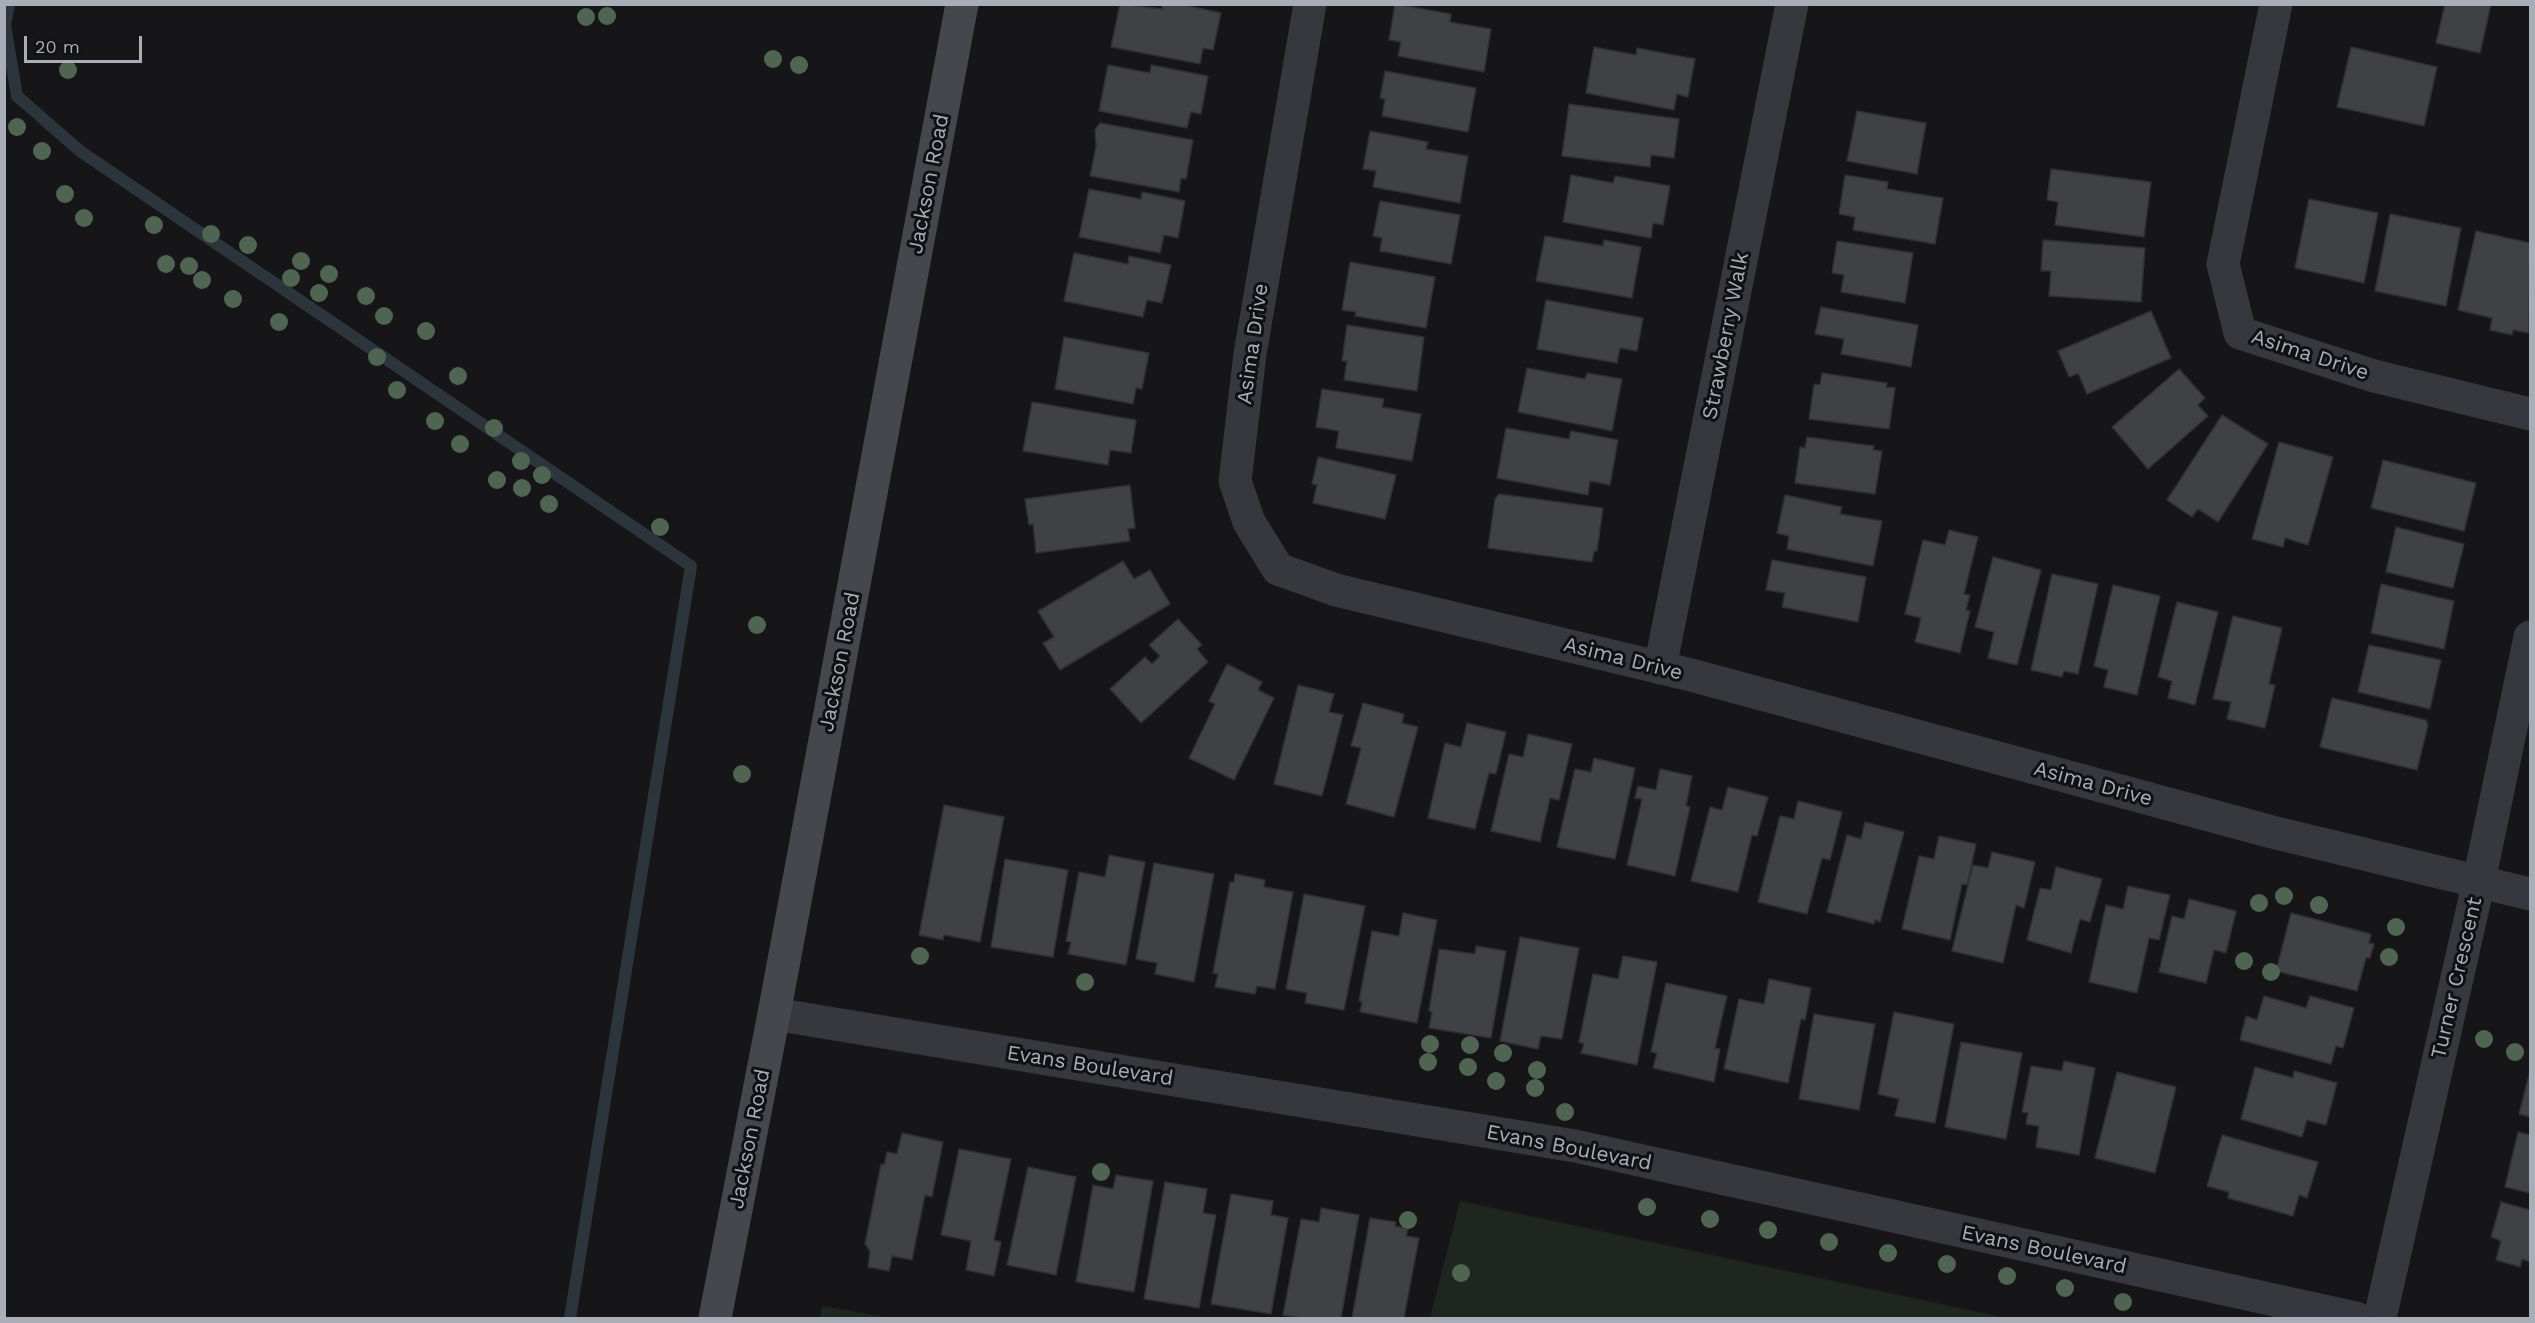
<!DOCTYPE html>
<html>
<head>
<meta charset="utf-8">
<style>
  body { margin:0 }
  #map { position:relative; width:2535px; height:1323px; overflow:hidden; background:#161618; font-family:"Work Sans",sans-serif }
  canvas { display:block }
  .frame { position:absolute; inset:0; border:6px solid #a8adb8; pointer-events:none }
  .scale { position:absolute; left:24px; top:36px; width:118px; height:27px; box-sizing:border-box; border:3px solid #a8adb8; border-top:0; padding-left:8px; font-size:18px; line-height:21px; white-space:nowrap; color:#a8adb8; -webkit-text-stroke:4px #111113; paint-order:stroke }
</style>
</head>
<body>
<div id="map">
<canvas width="2535" height="1323"></canvas>
<div class="frame"></div>
<div class="scale">20 m</div>
</div>
<script>
const ctx = document.querySelector('canvas').getContext('2d');
ctx.lineJoin = 'round';
function fillPath(path, color) { ctx.fillStyle = color; ctx.fill(path, 'evenodd'); }
const poly = rows => new Path2D(rows.map(r => 'M' + r).join(''));
function trace(path, color, width, dash) { ctx.strokeStyle = color; ctx.lineWidth = width; ctx.lineCap = dash ? 'butt' : 'round'; ctx.setLineDash(dash || []); ctx.stroke(path); }
function drawText(font, color, halo, rows, align = 'center') {
  ctx.font = font + ' "Work Sans",sans-serif'; ctx.lineWidth = 6; ctx.setLineDash([]); ctx.textBaseline = 'middle'; ctx.strokeStyle = halo; ctx.fillStyle = color; for (const [text, x, y, turn = 0] of rows) {
    ctx.save(); ctx.translate(x, y); ctx.rotate((+turn || 0) * Math.PI / 180); ctx.textAlign = isNaN(turn) ? turn : align; if (halo) ctx.strokeText(text, 0, 0); ctx.fillText(text, 0, 0); ctx.restore();
  }
}
fillPath(poly([
  [1460,1201,2006,1318,1430,1318],
  [822,1306,891,1318,820,1318]
]), '#1e261f');
trace(poly([
  [9,4,5,25,17,96,80,151,691,566,570,1318]
]), '#2c353c', 12);
const building = poly([
  [1120,4,1162,9,1163,4,1180,4,1221,13,1213,50,1203,48,1200,64,1111,47,1120,4],
  [1395,4,1451,14,1450,22,1491,29,1484,72,1398,56,1401,42,1389,40,1395,4],
  [2445,4,2491,4,2480,53,2436,43,2445,4],
  [1594,47,1636,55,1637,48,1695,59,1688,97,1677,94,1674,110,1586,93,1594,47],
  [2351,47,2437,67,2424,126,2337,107,2351,47],
  [1108,65,1150,73,1151,65,1208,76,1201,114,1191,112,1187,128,1099,111,1108,65],
  [1385,71,1476,88,1468,132,1382,116,1385,99,1380,98,1385,71],
  [1569,104,1679,119,1674,158,1651,155,1650,167,1562,156,1569,104],
  [1857,111,1926,123,1917,174,1847,161,1857,111],
  [1100,123,1193,140,1186,179,1181,178,1179,192,1090,176,1096,147,1095,130,1100,123],
  [1370,131,1428,142,1426,149,1468,156,1460,203,1373,187,1376,171,1363,169,1370,131],
  [2051,169,2151,182,2144,237,2055,225,2058,202,2047,200,2051,169],
  [1571,175,1613,183,1615,176,1670,186,1663,225,1653,223,1651,238,1563,222,1571,175],
  [1845,175,1888,182,1887,189,1943,198,1935,244,1853,230,1855,217,1839,214,1845,175],
  [1089,189,1141,199,1142,192,1185,201,1178,238,1164,235,1160,253,1079,237,1089,189],
  [2309,199,2378,213,2364,283,2295,268,2309,199],
  [1380,201,1460,215,1451,264,1380,251,1382,238,1373,236,1380,201],
  [2390,214,2461,228,2446,306,2375,291,2390,214],
  [2476,231,2530,243,2529,333,2513,330,2512,335,2490,330,2492,318,2458,310,2476,231],
  [1545,236,1603,246,1604,240,1641,247,1632,298,1536,281,1545,236],
  [2043,240,2145,248,2141,302,2049,296,2051,271,2041,271,2043,240],
  [1837,241,1913,253,1905,303,1841,292,1844,275,1832,273,1837,241],
  [1074,253,1128,264,1129,256,1171,265,1162,303,1147,300,1143,317,1064,301,1074,253],
  [1350,262,1435,277,1426,328,1355,316,1356,312,1342,310,1350,262],
  [1546,300,1643,318,1637,351,1620,348,1617,363,1537,349,1546,300],
  [1821,307,1918,325,1911,367,1841,354,1844,339,1815,334,1821,307],
  [2151,311,2171,358,2087,394,2078,373,2069,377,2058,351,2151,311],
  [1347,325,1424,337,1417,391,1344,380,1347,361,1342,361,1347,325],
  [1064,337,1149,353,1142,389,1136,388,1133,404,1055,389,1064,337],
  [1527,368,1585,379,1587,373,1622,379,1612,431,1518,412,1527,368],
  [2179,369,2205,398,2198,405,2208,416,2148,469,2112,427,2179,369],
  [1822,373,1887,383,1886,387,1895,388,1889,429,1809,419,1814,384,1820,385,1822,373],
  [1322,389,1384,399,1382,407,1421,414,1412,461,1336,448,1339,431,1316,427,1322,389],
  [1032,402,1136,420,1131,453,1110,450,1108,465,1023,451,1032,402],
  [2222,415,2268,444,2218,522,2198,509,2192,517,2167,500,2222,415],
  [1506,428,1569,439,1571,431,1618,440,1610,485,1590,481,1588,495,1497,478,1506,428],
  [1807,437,1874,446,1873,450,1882,451,1875,494,1795,483,1800,447,1805,448,1807,437],
  [2279,442,2333,457,2308,545,2285,538,2283,547,2252,539,2279,442],
  [1318,457,1396,475,1385,519,1313,503,1317,485,1312,484,1318,457],
  [2383,460,2476,483,2464,531,2371,508,2383,460],
  [1130,485,1135,528,1128,529,1130,541,1036,553,1033,524,1029,525,1025,499,1130,485],
  [1499,494,1603,508,1597,551,1594,551,1592,562,1488,548,1495,499,1499,494],
  [1785,495,1842,507,1840,514,1882,521,1873,566,1787,549,1789,536,1777,533,1785,495],
  [2396,527,2464,544,2453,588,2386,572,2396,527],
  [1949,530,1978,537,1964,594,1970,595,1966,610,1970,611,1960,653,1915,642,1921,618,1905,614,1923,540,1945,545,1949,530],
  [1993,557,2041,570,2017,665,1988,658,1994,632,1975,627,1993,557],
  [1772,560,1866,577,1858,622,1782,607,1785,593,1766,590,1772,560],
  [1123,561,1134,579,1150,570,1170,604,1060,670,1043,643,1054,637,1038,611,1123,561],
  [2052,574,2098,584,2078,674,2064,671,2062,677,2031,670,2052,574],
  [2381,584,2454,601,2444,649,2371,633,2381,584],
  [2113,585,2160,596,2137,695,2104,687,2108,670,2094,666,2113,585],
  [2177,602,2218,612,2195,705,2168,698,2172,681,2158,677,2177,602],
  [2233,616,2282,628,2269,684,2275,685,2265,728,2227,719,2231,702,2213,699,2233,616],
  [1178,619,1202,645,1197,649,1208,662,1141,723,1110,689,1145,657,1152,664,1160,656,1149,645,1178,619],
  [2369,645,2441,660,2430,709,2358,692,2369,645],
  [1227,664,1262,682,1258,690,1274,698,1234,780,1189,758,1215,704,1209,701,1227,664],
  [1298,685,1334,694,1329,712,1343,715,1322,796,1274,784,1298,685],
  [2332,698,2426,720,2428,725,2417,770,2320,747,2332,698],
  [1363,703,1404,714,1402,723,1418,727,1394,817,1346,804,1361,748,1351,746,1363,703],
  [1467,723,1506,732,1496,774,1489,773,1475,829,1428,818,1445,743,1461,747,1467,723],
  [1528,734,1572,744,1559,800,1550,798,1540,842,1491,831,1509,754,1523,757,1528,734],
  [1594,758,1635,768,1615,859,1557,847,1575,769,1591,772,1594,758],
  [1660,769,1692,776,1686,806,1690,807,1675,876,1627,865,1642,799,1635,798,1638,786,1656,790,1660,769],
  [1728,787,1768,797,1757,836,1752,835,1738,892,1691,881,1710,807,1722,810,1728,787],
  [1798,801,1842,812,1830,860,1822,858,1807,914,1758,902,1780,816,1794,819,1798,801],
  [944,805,1004,817,980,942,944,935,943,940,919,935,944,805],
  [1865,822,1904,832,1880,922,1875,920,1874,924,1827,912,1847,835,1861,839,1865,822],
  [1939,836,1976,844,1967,885,1962,884,1950,940,1902,929,1919,856,1934,859,1939,836],
  [1992,852,2035,862,2024,908,2016,905,2003,963,1952,951,1973,865,1988,868,1992,852],
  [1109,855,1145,862,1126,965,1068,954,1071,942,1066,941,1079,872,1105,877,1109,855],
  [1005,859,1068,870,1053,957,991,947,1005,859],
  [1154,863,1214,874,1194,982,1155,974,1157,963,1136,959,1154,863],
  [2056,867,2102,879,2090,922,2080,919,2071,953,2027,940,2040,888,2051,890,2056,867],
  [1235,874,1265,880,1264,887,1293,892,1275,989,1257,986,1255,994,1215,987,1218,974,1213,973,1230,882,1234,882,1235,874],
  [2128,886,2170,895,2159,940,2149,938,2137,993,2089,982,2106,905,2123,909,2128,886],
  [1304,894,1365,906,1344,1010,1305,1003,1307,993,1286,989,1304,894],
  [2189,899,2236,911,2226,953,2214,950,2206,983,2159,972,2172,916,2184,919,2189,899],
  [1403,913,1437,920,1417,1023,1360,1012,1362,1002,1359,1001,1372,931,1399,936,1403,913],
  [2291,913,2371,934,2369,943,2374,944,2370,958,2366,958,2357,991,2276,971,2291,913],
  [1520,937,1579,948,1562,1039,1541,1036,1538,1049,1500,1041,1520,937],
  [1476,946,1506,951,1491,1038,1429,1028,1432,1012,1429,1011,1439,949,1475,954,1476,946],
  [1623,956,1657,962,1637,1065,1581,1053,1584,1044,1579,1042,1593,974,1618,979,1623,956],
  [1769,979,1811,988,1805,1020,1801,1019,1788,1083,1724,1069,1739,999,1764,1004,1769,979],
  [1666,983,1727,996,1715,1048,1720,1049,1714,1082,1653,1068,1657,1053,1651,1052,1666,983],
  [2264,996,2306,1008,2310,996,2354,1008,2343,1048,2336,1046,2331,1064,2240,1040,2246,1016,2257,1020,2264,996],
  [1894,1012,1954,1024,1935,1123,1895,1116,1899,1099,1878,1094,1894,1012],
  [1814,1014,1875,1024,1859,1110,1799,1099,1814,1014],
  [1961,1042,2022,1053,2006,1139,1945,1127,1961,1042],
  [2064,1061,2095,1068,2079,1155,2036,1147,2039,1126,2026,1124,2028,1113,2022,1112,2031,1066,2062,1071,2064,1061],
  [2255,1067,2293,1078,2294,1071,2337,1083,2326,1125,2307,1120,2302,1137,2241,1119,2255,1067],
  [2530,1071,2530,1117,2519,1114,2530,1071],
  [2117,1072,2176,1087,2155,1173,2095,1158,2117,1072],
  [2518,1132,2530,1135,2530,1193,2505,1187,2518,1132],
  [902,1133,943,1142,932,1197,925,1195,912,1260,892,1256,889,1271,868,1267,870,1251,865,1244,881,1164,884,1165,887,1152,897,1154,902,1133],
  [2222,1135,2318,1162,2307,1198,2299,1195,2293,1216,2228,1198,2229,1192,2207,1186,2222,1135],
  [959,1149,1011,1159,994,1240,1001,1242,994,1276,966,1270,971,1241,941,1235,959,1149],
  [1028,1167,1076,1177,1056,1275,1007,1265,1028,1167],
  [1116,1175,1153,1181,1134,1292,1076,1282,1093,1185,1113,1189,1116,1175],
  [1165,1182,1207,1189,1203,1213,1216,1215,1199,1308,1144,1299,1165,1182],
  [1231,1194,1273,1201,1271,1215,1288,1218,1271,1314,1211,1304,1231,1194],
  [2501,1202,2530,1210,2530,1262,2522,1259,2520,1267,2496,1260,2501,1241,2491,1237,2501,1202],
  [1321,1208,1359,1215,1341,1318,1301,1318,1283,1315,1301,1219,1319,1222,1321,1208],
  [1370,1218,1396,1222,1395,1226,1408,1229,1406,1236,1419,1238,1404,1318,1352,1318,1370,1218]
]);
fillPath(building, '#404145');
trace(building, '#303034', 1.5);
trace(poly([
  [1310,4,1250,354,1235,481,1249,522,1278,569,1336,590,1691,675,2272,832,2530,894],
  [2276,4,2223,264,2240,333,2374,376,2530,414],
  [1660,668,1792,4],
  [2380,1318,2479,881,2530,637]
]), '#37383d', 33);
trace(poly([
  [774,1014,1575,1146,2356,1318]
]), '#37383d', 33);
trace(poly([
  [715,1318,774,1014,962,4]
]), '#45474d', 33);
ctx.fillStyle = '#506452';
for (const [x, y] of [
  [607,16],
  [586,17],
  [773,59],
  [799,65],
  [68,70],
  [17,127],
  [42,151],
  [65,194],
  [84,218],
  [154,225],
  [211,234],
  [248,245],
  [301,261],
  [166,264],
  [189,266],
  [329,274],
  [291,278],
  [202,280],
  [319,293],
  [366,296],
  [233,299],
  [384,316],
  [279,322],
  [426,331],
  [377,357],
  [458,376],
  [397,390],
  [435,421],
  [494,428],
  [460,444],
  [521,461],
  [542,475],
  [497,480],
  [522,488],
  [549,504],
  [660,527],
  [757,625],
  [742,774],
  [2284,896],
  [2259,903],
  [2319,905],
  [2396,927],
  [920,956],
  [2389,957],
  [2244,961],
  [2271,972],
  [1085,982],
  [2484,1039],
  [1430,1044],
  [1470,1045],
  [2515,1052],
  [1503,1053],
  [1428,1062],
  [1468,1067],
  [1537,1070],
  [1496,1081],
  [1535,1088],
  [1565,1112],
  [1101,1172],
  [1647,1207],
  [1710,1219],
  [1408,1220],
  [1768,1230],
  [1829,1242],
  [1888,1253],
  [1947,1264],
  [1461,1273],
  [2007,1276],
  [2065,1288],
  [2123,1302]
]) { ctx.beginPath(); ctx.arc(x, y, 9, 0, 2 * Math.PI); ctx.fill(); }
drawText('21px', '#a8adb8', '#111113', [
  ["Jackson Road",929,184,-79],
  ["Strawberry Walk",1726,336,-79],
  ["Asima Drive",1253,344,-82],
  ["Asima Drive",2310,355,18],
  ["Asima Drive",1623,659,14],
  ["Jackson Road",840,662,-79],
  ["Asima Drive",2093,784,15],
  ["Turner Crescent",2457,978,-77],
  ["Evans Boulevard",1090,1066,9],
  ["Jackson Road",750,1139,-79],
  ["Evans Boulevard",1569,1148,11],
  ["Evans Boulevard",2044,1250,12]
]);
</script>
</body>
</html>
